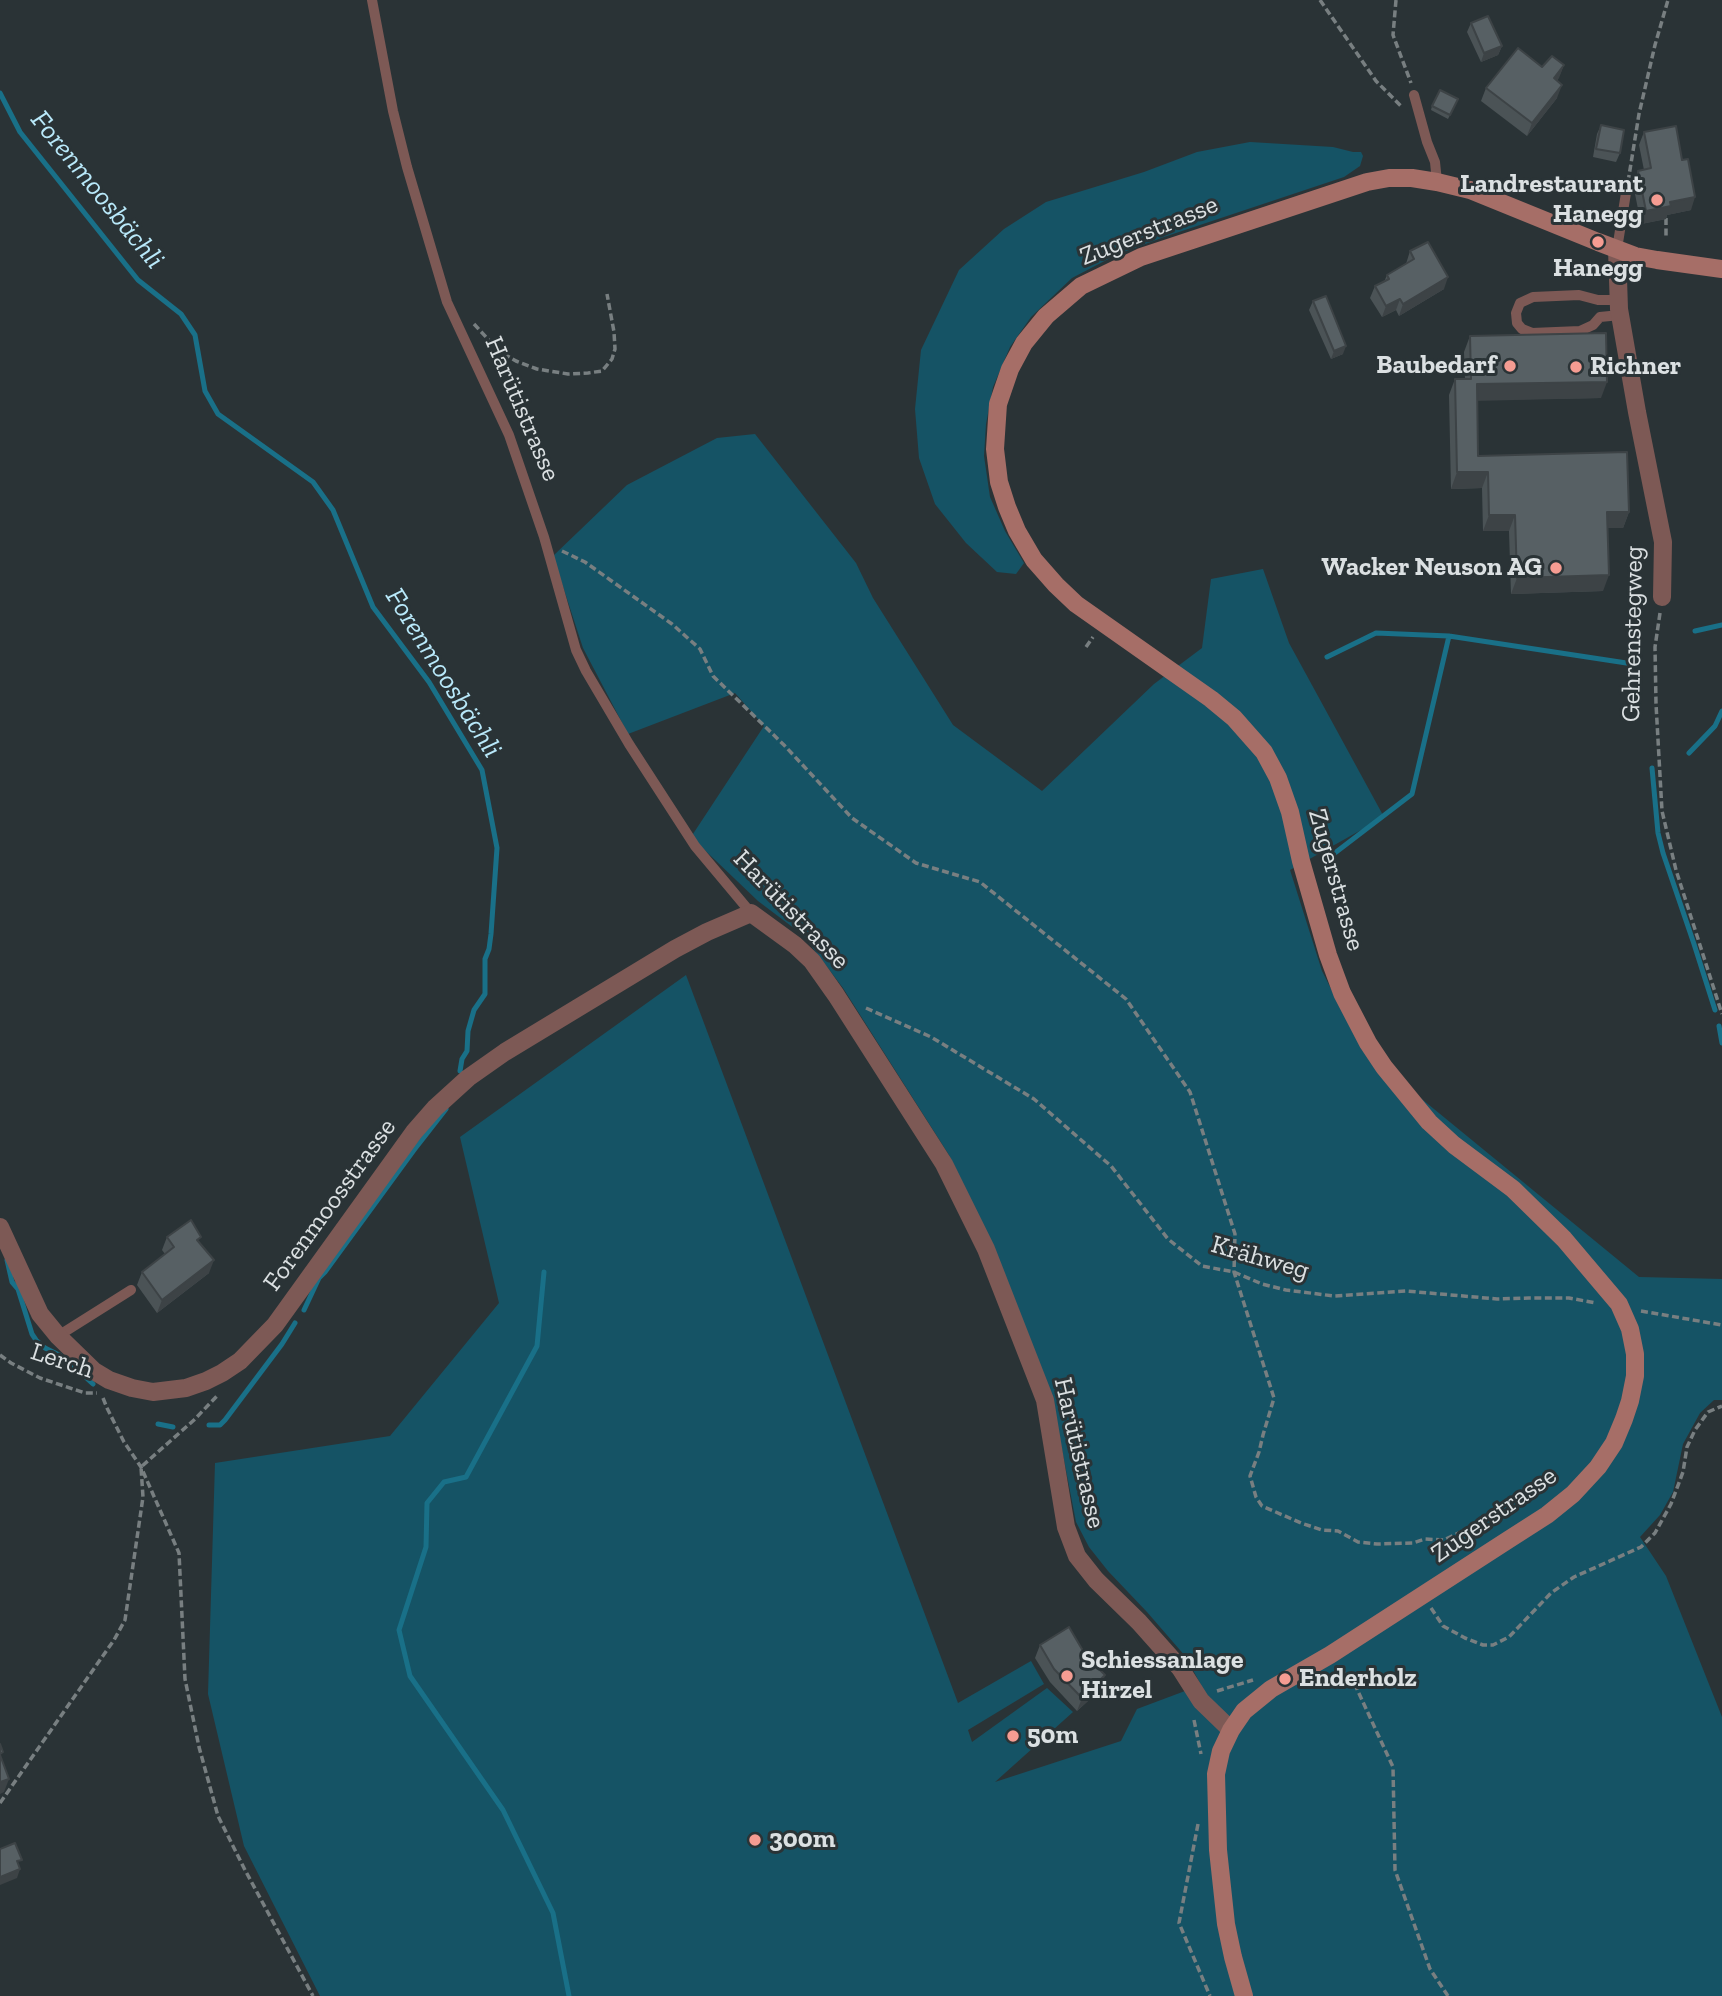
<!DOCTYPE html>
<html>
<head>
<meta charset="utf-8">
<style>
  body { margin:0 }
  canvas { display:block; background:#2a3336 }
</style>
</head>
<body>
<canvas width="1722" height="1996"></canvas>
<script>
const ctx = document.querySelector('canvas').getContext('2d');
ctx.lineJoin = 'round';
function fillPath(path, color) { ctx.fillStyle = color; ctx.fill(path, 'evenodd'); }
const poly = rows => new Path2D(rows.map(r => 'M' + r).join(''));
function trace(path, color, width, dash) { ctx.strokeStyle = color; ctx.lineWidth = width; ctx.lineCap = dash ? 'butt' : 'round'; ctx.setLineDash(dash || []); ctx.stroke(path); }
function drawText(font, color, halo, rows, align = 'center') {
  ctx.font = font + ' "Zilla Slab",serif'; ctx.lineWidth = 6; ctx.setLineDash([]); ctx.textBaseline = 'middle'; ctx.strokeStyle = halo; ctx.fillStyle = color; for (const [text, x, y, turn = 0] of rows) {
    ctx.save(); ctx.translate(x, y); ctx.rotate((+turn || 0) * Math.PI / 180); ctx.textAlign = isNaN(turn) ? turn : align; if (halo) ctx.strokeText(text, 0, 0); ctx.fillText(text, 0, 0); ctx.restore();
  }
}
fillPath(poly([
  [1250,142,1333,147,1353,152,1361,152,1363,156,1360,166,1344,177,1164,237,1116,255,1072,278,1031,317,1010,347,993,387,986,424,984,456,990,497,1005,531,1024,563,1016,574,997,572,966,543,935,504,919,458,915,409,921,350,959,270,1004,229,1046,202,1144,172,1197,152],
  [755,434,856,563,873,598,953,725,1042,791,1154,684,1202,648,1211,579,1263,569,1289,643,1384,817,1290,870,1322,971,1362,1050,1639,1277,1722,1279,1722,1400,1714,1400,1700,1413,1683,1444,1673,1492,1660,1515,1640,1537,1666,1576,1722,1717,1722,1996,320,1996,244,1846,208,1694,215,1463,390,1436,499,1303,460,1137,686,975,958,1703,1031,1661,1044,1684,968,1730,972,1742,1047,1688,1073,1712,995,1782,1121,1741,1137,1709,1201,1685,1186,1657,1147,1612,1108,1571,1089,1547,1076,1522,1052,1398,993,1248,949,1155,843,988,803,935,758,901,691,837,764,726,735,693,628,734,583,648,553,556,627,485,717,438]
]), '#155365');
trace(poly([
  [0,93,20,132,138,280,181,314,195,335,205,391,218,414,313,482,333,510,373,607,429,682,482,770,497,848,491,934,489,949,485,959,485,994,474,1010,468,1031,467,1051,462,1059,460,1071],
  [1695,631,1722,625],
  [1327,657,1376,633,1449,636,1633,664],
  [1689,753,1715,726,1722,711],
  [1652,768,1658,833,1663,853,1694,944,1715,1010],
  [1327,859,1412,794,1449,636],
  [1719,1026,1722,1043],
  [7,1260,12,1282,18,1289,32,1334,36,1340,45,1348,63,1357,72,1368,80,1372,93,1384],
  [544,1272,537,1346,466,1477,444,1482,427,1503,426,1547,399,1630,410,1676,503,1810,553,1913,569,1996],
  [304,1310,319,1278,325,1272,414,1150,446,1109],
  [158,1424,173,1427],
  [209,1425,220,1425,225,1420,282,1344,295,1323]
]), '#197088', 5);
trace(poly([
  [1320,0,1376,81,1402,107],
  [1396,0,1393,35,1411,83],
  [1628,182,1639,114,1655,45,1668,0],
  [1666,218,1666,237],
  [474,324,499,351,516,361,537,369,568,374,588,373,602,371,612,359,615,349,614,332,607,294],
  [562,551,585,562,672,624,700,649,713,676,784,745,852,818,916,863,980,882,1126,999,1190,1092,1235,1234,1234,1272,1274,1398,1263,1435,1259,1452,1250,1476,1256,1497,1262,1506,1301,1523,1322,1530,1338,1531,1358,1542,1377,1544,1413,1543,1425,1539,1444,1540,1475,1525,1486,1526,1493,1529],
  [1660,613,1655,647,1656,704,1662,811,1676,870,1722,1014],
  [1086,647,1093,637],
  [866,1008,931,1037,1034,1099,1111,1166,1168,1239,1202,1266,1234,1272,1262,1284,1286,1290,1334,1296,1406,1291,1497,1299,1529,1298,1569,1298,1596,1303],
  [1641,1311,1722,1325],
  [0,1355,11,1363,40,1378,85,1393,97,1393],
  [103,1398,107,1408,124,1442,141,1467,179,1553,185,1679,199,1747,218,1816,245,1870,313,1996],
  [1431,1608,1443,1626,1465,1638,1483,1645,1493,1645,1509,1637,1551,1593,1574,1577,1641,1547,1655,1533,1671,1504,1683,1472,1687,1447,1695,1430,1708,1412,1722,1406],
  [1340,1668,1356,1687,1393,1767,1395,1870,1430,1969,1448,1996],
  [1217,1691,1253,1680],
  [1194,1720,1201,1754],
  [0,1803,114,1640,125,1620,143,1497,141,1467,194,1420,217,1396],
  [1198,1824,1179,1923,1210,1996]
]), '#787f81', 3.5, [7, 3.5]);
trace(poly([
  [372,0,393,111,407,167,447,302,509,435,544,537,576,650,586,671,629,744,695,846,751,913],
  [1414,95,1427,142,1435,162,1437,182],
  [1617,249,1626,193],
  [1618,300,1598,300,1579,295,1533,297,1520,303,1516,313,1517,323,1522,329,1532,333,1580,331,1593,325,1600,317,1620,315],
  [58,1336,131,1290]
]), '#7d5955', 10);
trace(poly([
  [1617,249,1619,309,1637,412,1663,542,1662,597],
  [0,1227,40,1314,58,1336,94,1371,109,1380,132,1388,153,1392,186,1388,206,1381,222,1373,240,1361,275,1325,414,1132,435,1108,468,1078,505,1052,675,949,707,932,751,913,795,945,812,961,836,995,944,1164,986,1249,1045,1400,1066,1527,1077,1556,1096,1580,1139,1622,1180,1668,1201,1701,1231,1730]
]), '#7d5955', 18);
trace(poly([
  [1244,1996,1233,1957,1226,1924,1218,1850,1216,1774,1221,1751,1231,1730,1244,1711,1271,1689,1330,1655,1508,1540,1547,1515,1573,1494,1598,1467,1614,1443,1624,1419,1630,1401,1635,1376,1635,1354,1630,1329,1619,1304,1564,1239,1513,1189,1454,1145,1429,1122,1384,1067,1368,1043,1342,993,1328,955,1301,861,1290,812,1278,778,1264,752,1234,718,1211,699,1076,604,1056,585,1034,560,1017,531,1007,507,999,482,995,449,998,404,1010,369,1024,343,1046,316,1081,286,1141,257,1367,182,1389,178,1412,178,1437,182,1470,190,1598,242,1635,256,1657,260,1722,269]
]), '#a66e67', 18);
fillPath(poly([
  [1471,23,1502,46,1498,55,1481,62,1467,32],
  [1564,65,1557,81,1557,98,1527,136,1481,101,1486,88,1542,67],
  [1456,103,1448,119,1431,110,1432,106],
  [1601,125,1620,153,1616,162,1593,157,1597,134],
  [1644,132,1691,210,1667,215,1666,219,1641,224,1633,184,1638,171,1644,170,1639,145],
  [1410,251,1444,289,1399,316,1396,310,1382,317,1370,298,1375,286,1384,282,1387,275,1406,264],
  [1313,301,1343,354,1331,359,1309,310],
  [1470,336,1601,398,1477,400,1478,456,1629,512,1623,528,1607,528,1603,591,1511,594,1509,531,1483,531,1482,488,1451,489,1449,395,1455,379,1465,379,1464,352],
  [167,1237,199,1243,209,1273,157,1313,137,1285,142,1272,165,1254,162,1250],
  [1040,1645,1101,1689,1077,1711,1050,1682,1035,1658]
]), '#4b5356');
fillPath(poly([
  [1502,46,1498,55,1481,62,1484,53],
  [1564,65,1559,78,1549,91,1554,78],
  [1562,85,1557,98,1527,136,1532,123],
  [1695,197,1691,210,1667,215,1666,219,1641,224,1646,211,1670,202],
  [1448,277,1444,289,1399,316,1403,304],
  [1400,299,1396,310,1382,317,1386,306],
  [1346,346,1343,354,1331,359,1334,351],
  [1607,382,1601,398,1471,401,1477,384],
  [1457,472,1488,472,1482,488,1451,489],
  [1607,512,1629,512,1623,528,1601,528],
  [1489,515,1515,515,1509,531,1483,531],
  [1609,575,1603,591,1511,594,1517,578],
  [214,1260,209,1273,157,1313,162,1300],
  [1105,1675,1101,1689,1077,1711,1082,1698],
  [9,1779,4,1792,0,1794,0,1782],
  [20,1869,17,1878,0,1885,0,1877]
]), '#3d4346');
const building = poly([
  [1488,16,1502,46,1484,53,1471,23,1488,16],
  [1518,48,1542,67,1552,56,1564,65,1554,78,1562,85,1532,123,1486,88,1518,48],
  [1440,90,1458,99,1450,115,1432,106,1440,90],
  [1601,125,1624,130,1620,153,1596,149,1601,125],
  [1676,126,1682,160,1688,159,1695,197,1670,202,1671,206,1646,211,1638,171,1651,168,1644,132,1676,126],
  [1428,242,1448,277,1403,304,1400,299,1386,306,1375,286,1389,279,1387,275,1414,259,1410,251,1428,242],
  [1326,296,1346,346,1334,351,1313,301,1326,296],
  [1606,333,1607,382,1477,384,1478,456,1627,452,1629,512,1607,512,1609,575,1517,578,1515,515,1489,515,1488,472,1457,472,1455,379,1471,379,1470,336,1606,333],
  [191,1220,201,1237,197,1240,214,1260,162,1300,142,1272,174,1247,167,1237,191,1220],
  [1069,1627,1086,1656,1105,1675,1082,1698,1054,1669,1040,1645,1069,1627],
  [0,1744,3,1752,0,1754,0,1744],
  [0,1755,9,1779,0,1782,0,1755],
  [15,1843,22,1860,17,1861,20,1869,0,1877,0,1849,15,1843]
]);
fillPath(building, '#576064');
trace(building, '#3d4346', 2);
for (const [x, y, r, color] of [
  [1657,200,7,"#f59c92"],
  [1598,242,7,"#f59c92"],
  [1510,366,7,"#f59c92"],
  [1576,367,7,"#f59c92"],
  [1556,568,7,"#f59c92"],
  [1067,1676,7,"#f59c92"],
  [1285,1679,7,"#f59c92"],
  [1013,1736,7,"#f59c92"],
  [755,1840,7,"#f59c92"]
]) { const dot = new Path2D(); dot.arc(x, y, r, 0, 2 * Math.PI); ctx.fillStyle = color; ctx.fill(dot); trace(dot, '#2a3336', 2.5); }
drawText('bold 26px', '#dbe0e2', '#2a3336', [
  ["Landrestaurant",1643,185,"right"],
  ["Hanegg",1643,215,"right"],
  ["Hanegg",1598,269,"center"],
  ["Baubedarf",1496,366,"right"],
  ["Richner",1590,367],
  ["Wacker Neuson AG",1542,568,"right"],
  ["Schiessanlage",1081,1661],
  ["Hirzel",1081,1691],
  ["Enderholz",1299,1679],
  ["50m",1027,1736],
  ["300m",769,1840]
], 'left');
drawText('26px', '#dbe0e2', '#2a3336', [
  ["Zugerstrasse",1149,231,-22],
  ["Harütistrasse",522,409,67],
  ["Gehrenstegweg",1633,634,-89],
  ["Zugerstrasse",1336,880,74],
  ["Harütistrasse",791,910,46],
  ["Forenmoosstrasse",330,1205,-54],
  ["Krähweg",1260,1258,16],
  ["Lerch",62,1361,18],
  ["Harütistrasse",1079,1453,77],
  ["Zugerstrasse",1494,1515,-35]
]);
drawText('italic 28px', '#b9e9fa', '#2a3336', [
  ["Forenmoosbächli",97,190,51],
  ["Forenmoosbächli",443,673,58]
]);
</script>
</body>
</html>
